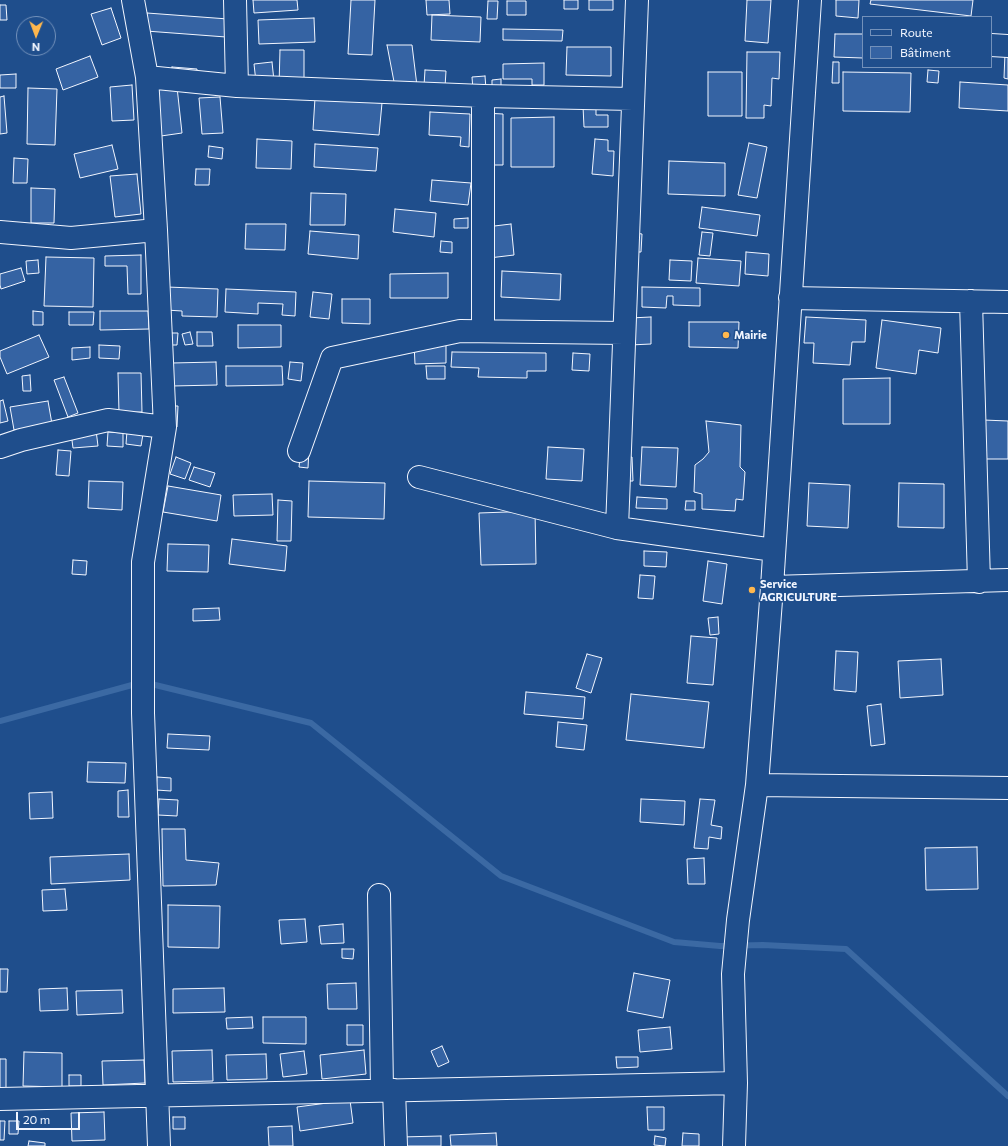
<!DOCTYPE html>
<html>
<head>
<meta charset="utf-8">
<style>
  body { margin:0 }
  #map { position:relative; width:1008px; height:1146px; overflow:hidden; background:#1f4e8c; font-family:Commissioner,sans-serif }
  canvas { display:block }
  .legend { position:absolute; left:862px; top:16px; width:130px; height:52px; box-sizing:border-box; background:#1f4e8c; border:1px solid #7391ba; margin:0; padding:5px 7px; list-style:none; font-size:12px; color:#f2f6ff }
  .legend li { display:flex; align-items:center; gap:8px; height:20px }
  .legend b { width:20px; border:1px solid #7391ba }
  .north { position:absolute; left:16px; top:16px; width:40px; height:40px; box-sizing:border-box; background:#1f4e8c; border:1px solid #7391ba; border-radius:50%; rotate:181deg; font-size:11px; font-weight:700; line-height:16px; text-align:center; color:#f2f6ff }
  .north::after { content:''; display:block; margin:auto; width:14px; height:18px; background:#ffb74d; clip-path:polygon(50% 0,100% 100%,50% 72%,0 100%) }
  .scale { position:absolute; left:16px; top:1112px; width:64px; height:18px; box-sizing:border-box; border:2px solid #f2f6ff; border-top:0; padding-left:5px; font-size:12px; line-height:14px; white-space:nowrap; color:#f2f6ff; -webkit-text-stroke:3px #1f4e8c; paint-order:stroke }
</style>
</head>
<body>
<div id="map">
<canvas width="1008" height="1146"></canvas>
<ul class="legend">
<li><b style="height:5px;background:#1f4e8c"></b>Route</li>
<li><b style="height:11px;background:#3563a3"></b>Bâtiment</li>
</ul>
<div class="north">N</div>
<div class="scale">20 m</div>
</div>
<script>
const ctx = document.querySelector('canvas').getContext('2d');
ctx.lineJoin = 'round';
const poly = rows => new Path2D(rows.map(r => 'M' + r).join(''));
function trace(path, color, width, dash) { ctx.strokeStyle = color; ctx.lineWidth = width; ctx.lineCap = dash ? 'butt' : 'round'; ctx.setLineDash(dash || []); ctx.stroke(path); }
function fillPath(path, color) { ctx.fillStyle = color; ctx.fill(path, 'evenodd'); }
function drawText(font, color, halo, rows, align = 'center') {
  ctx.font = font + ' Commissioner,sans-serif'; ctx.lineWidth = 3; ctx.setLineDash([]); ctx.textBaseline = 'middle'; ctx.strokeStyle = halo; ctx.fillStyle = color; for (const [text, x, y, turn = 0] of rows) {
    ctx.save(); ctx.translate(x, y); ctx.rotate((+turn || 0) * Math.PI / 180); ctx.textAlign = isNaN(turn) ? turn : align; if (halo) ctx.strokeText(text, 0, 0); ctx.fillText(text, 0, 0); ctx.restore();
  }
}
trace(poly([
  [0,721,143,682,311,723,501,876,674,942,720,946,763,945,846,949,1008,1096]
]), '#3b69a3', 6);
const building = poly([
  [253,0,297,0,298,10,254,13,253,0],
  [351,0,375,0,372,55,348,54,351,0],
  [426,0,449,0,450,14,427,15,426,0],
  [564,0,578,0,578,9,564,9,564,0],
  [589,0,613,0,613,10,589,10,589,0],
  [747,0,771,0,768,43,745,41,747,0],
  [836,0,859,0,858,18,836,16,836,0],
  [871,0,973,0,971,16,870,4,871,0],
  [488,1,498,1,497,19,487,19,488,1],
  [507,1,526,1,526,15,507,15,507,1],
  [0,5,6,5,7,20,0,20,0,5],
  [111,8,121,38,102,45,91,14,111,8],
  [147,13,228,19,226,37,146,31,147,13],
  [432,15,481,17,480,42,431,40,432,15],
  [314,18,315,42,259,44,258,20,314,18],
  [503,29,563,30,562,41,503,40,503,29],
  [835,34,863,34,863,58,834,57,835,34],
  [387,45,412,45,417,86,395,87,387,45],
  [567,47,611,47,611,76,566,75,567,47],
  [280,50,304,50,304,86,279,86,280,50],
  [747,52,780,52,779,79,772,78,771,106,764,105,764,118,746,118,747,52],
  [1005,53,1008,53,1008,79,1004,78,1005,53],
  [90,56,98,77,63,90,56,69,90,56],
  [272,62,274,81,256,82,254,64,272,62],
  [833,62,839,62,839,83,832,83,833,62],
  [544,63,544,85,532,85,532,79,503,79,503,64,544,63],
  [172,67,197,69,196,80,171,78,172,67],
  [425,70,446,71,445,87,424,86,425,70],
  [928,70,939,71,938,83,927,82,928,70],
  [708,72,742,72,742,116,708,116,708,72],
  [843,72,911,73,910,112,843,111,843,72],
  [16,74,16,88,0,88,0,75,16,74],
  [485,76,486,89,473,90,472,77,485,76],
  [501,79,501,93,492,94,492,80,501,79],
  [960,82,1008,85,1008,111,959,108,960,82],
  [132,85,134,120,112,121,110,87,132,85],
  [177,87,182,133,161,136,156,89,177,87],
  [28,88,57,89,55,145,27,144,28,88],
  [4,96,7,133,0,134,0,97,4,96],
  [220,97,223,133,202,134,199,98,220,97],
  [315,98,382,103,379,135,313,130,315,98],
  [583,106,596,106,596,115,608,115,608,127,584,127,583,106],
  [430,112,470,114,469,147,460,146,461,137,429,135,430,112],
  [485,113,503,114,503,165,485,165,485,113],
  [554,117,554,167,511,167,511,118,554,117],
  [257,139,292,141,291,169,256,168,257,139],
  [595,139,608,140,608,151,614,151,613,176,592,174,595,139],
  [749,143,767,147,757,198,738,195,749,143],
  [315,144,378,148,376,171,314,167,315,144],
  [112,145,118,169,80,178,74,154,112,145],
  [209,146,223,148,222,159,208,157,209,146],
  [14,158,28,159,27,183,13,183,14,158],
  [669,161,725,163,725,196,668,194,669,161],
  [196,169,210,169,209,185,195,185,196,169],
  [137,174,141,214,115,217,110,176,137,174],
  [432,180,471,183,468,205,430,201,432,180],
  [31,188,55,189,54,223,31,223,31,188],
  [311,193,346,194,345,225,310,225,311,193],
  [702,207,760,215,757,236,699,228,702,207],
  [395,209,436,213,434,237,393,232,395,209],
  [468,218,468,228,454,228,454,219,468,218],
  [246,224,286,224,285,250,245,249,246,224],
  [511,224,514,255,489,258,486,227,511,224],
  [310,231,359,235,358,259,308,254,310,231],
  [702,232,713,233,710,256,699,255,702,232],
  [635,233,642,234,641,252,635,252,635,233],
  [441,241,452,242,452,253,440,252,441,241],
  [746,252,769,254,768,276,745,274,746,252],
  [141,255,141,294,128,294,127,266,105,266,105,256,141,255],
  [46,257,94,258,93,307,44,306,46,257],
  [698,258,741,261,739,286,696,283,698,258],
  [38,260,39,273,27,274,26,261,38,260],
  [670,260,692,261,691,281,669,280,670,260],
  [21,268,25,281,1,289,0,285,0,274,21,268],
  [502,271,561,274,560,300,501,297,502,271],
  [448,273,448,298,390,298,390,274,448,273],
  [167,287,218,289,217,317,182,316,182,311,166,310,167,287],
  [642,287,700,288,700,306,673,305,673,296,667,296,666,308,642,307,642,287],
  [226,289,296,292,295,316,282,315,283,304,258,303,258,314,225,312,226,289],
  [313,292,332,294,329,319,310,317,313,292],
  [342,299,370,299,370,324,342,323,342,299],
  [33,311,43,312,43,325,33,325,33,311],
  [100,311,148,311,149,329,100,330,100,311],
  [69,312,94,312,93,325,69,325,69,312],
  [651,317,651,344,630,345,630,318,651,317],
  [806,317,866,320,865,342,852,342,850,365,813,363,814,343,804,343,806,317],
  [882,320,941,328,938,353,919,350,916,374,876,368,882,320],
  [689,322,739,322,738,348,689,347,689,322],
  [238,325,281,325,281,347,238,348,238,325],
  [190,332,193,344,185,345,182,334,190,332],
  [197,332,212,332,213,346,197,346,197,332],
  [168,333,178,333,177,345,167,345,168,333],
  [39,335,49,357,7,374,0,357,0,351,39,335],
  [446,342,446,363,415,364,414,343,446,342],
  [99,345,120,346,119,359,99,358,99,345],
  [90,347,90,358,72,360,72,348,90,347],
  [452,352,546,353,546,371,527,371,527,378,478,377,479,368,451,367,452,352],
  [573,353,590,354,589,371,572,370,573,353],
  [216,362,217,385,172,386,172,363,216,362],
  [290,362,303,363,301,381,288,379,290,362],
  [226,366,282,366,283,385,226,386,226,366],
  [426,366,445,366,445,379,427,379,426,366],
  [118,373,141,373,142,412,119,413,118,373],
  [30,375,31,391,23,391,22,376,30,375],
  [64,377,78,413,68,417,54,380,64,377],
  [890,378,890,424,843,424,843,379,890,378],
  [3,400,8,421,0,423,0,401,3,400],
  [48,401,52,424,14,430,10,407,48,401],
  [167,406,178,406,177,427,167,427,167,406],
  [983,420,1008,421,1008,459,982,459,983,420],
  [706,421,741,425,740,467,745,472,743,500,736,499,735,511,702,509,702,494,694,492,695,465,703,459,709,452,706,421],
  [96,430,98,446,73,448,71,433,96,430],
  [127,431,143,434,141,446,126,444,127,431],
  [108,432,123,433,123,447,107,446,108,432],
  [548,447,584,449,582,481,546,479,548,447],
  [642,447,678,448,676,487,640,485,642,447],
  [301,449,309,449,308,468,299,467,301,449],
  [58,450,71,451,69,476,56,475,58,450],
  [176,457,191,463,185,479,170,474,176,457],
  [625,457,632,457,633,481,626,481,625,457],
  [194,467,215,473,210,487,189,480,194,467],
  [89,481,123,482,122,510,88,508,89,481],
  [309,481,385,483,384,519,308,517,309,481],
  [809,483,850,485,848,528,807,526,809,483],
  [899,483,944,484,944,528,898,527,899,483],
  [168,486,221,495,217,521,163,512,168,486],
  [272,494,273,515,234,516,233,495,272,494],
  [637,497,667,499,667,509,636,508,637,497],
  [278,500,292,501,291,541,277,541,278,500],
  [686,501,695,501,695,510,685,510,686,501],
  [535,511,536,564,481,565,479,513,535,511],
  [232,539,287,546,285,571,229,564,232,539],
  [168,544,209,545,208,572,167,571,168,544],
  [644,551,667,552,666,567,644,566,644,551],
  [73,560,87,561,86,575,72,574,73,560],
  [708,561,727,564,722,604,703,601,708,561],
  [640,575,655,576,653,599,638,598,640,575],
  [219,608,220,620,193,621,193,609,219,608],
  [718,617,719,634,710,635,708,618,718,617],
  [691,636,717,638,713,685,687,683,691,636],
  [836,651,858,652,856,692,834,690,836,651],
  [587,654,602,658,591,693,576,688,587,654],
  [941,659,943,695,900,698,898,661,941,659],
  [526,692,585,697,583,719,524,714,526,692],
  [631,694,709,702,704,748,626,740,631,694],
  [881,704,885,744,871,746,867,706,881,704],
  [558,722,587,725,584,750,556,747,558,722],
  [168,734,210,736,209,750,167,748,168,734],
  [88,762,126,763,125,783,87,782,88,762],
  [157,777,171,778,171,791,156,790,157,777],
  [128,790,129,817,118,817,118,791,128,790],
  [52,792,53,818,30,819,29,793,52,792],
  [159,799,178,800,177,816,158,815,159,799],
  [641,799,685,801,684,825,640,822,641,799],
  [700,799,715,800,711,825,722,827,721,839,709,837,708,849,694,848,700,799],
  [162,829,185,829,186,860,219,863,216,885,163,886,162,829],
  [977,847,978,889,926,890,925,848,977,847],
  [129,854,130,880,51,884,50,857,129,854],
  [704,858,705,884,688,884,687,859,704,858],
  [65,889,67,910,43,911,42,890,65,889],
  [168,905,220,906,219,948,168,947,168,905],
  [305,919,307,942,281,944,279,920,305,919],
  [343,924,344,943,321,944,319,926,343,924],
  [342,949,354,949,353,959,342,958,342,949],
  [0,969,8,969,7,992,0,992,0,969],
  [634,973,670,980,663,1018,627,1011,634,973],
  [356,983,357,1009,328,1009,327,984,356,983],
  [67,988,68,1010,40,1011,39,989,67,988],
  [224,988,225,1012,173,1013,173,989,224,988],
  [122,990,123,1013,77,1015,76,991,122,990],
  [252,1017,253,1028,227,1029,226,1018,252,1017],
  [263,1017,306,1017,306,1044,263,1043,263,1017],
  [347,1025,363,1025,363,1045,347,1045,347,1025],
  [670,1027,672,1049,640,1052,638,1030,670,1027],
  [442,1046,449,1062,438,1067,431,1051,442,1046],
  [212,1050,213,1081,173,1082,172,1051,212,1050],
  [364,1050,366,1074,322,1079,320,1055,364,1050],
  [304,1051,307,1074,283,1077,280,1054,304,1051],
  [24,1052,62,1053,62,1087,23,1086,24,1052],
  [266,1054,267,1079,227,1080,226,1055,266,1054],
  [616,1057,638,1057,638,1067,617,1068,616,1057],
  [0,1059,6,1059,6,1088,0,1088,0,1059],
  [144,1060,145,1083,103,1085,102,1061,144,1060],
  [69,1075,81,1075,81,1086,69,1086,69,1075],
  [350,1100,353,1123,300,1131,297,1107,350,1100],
  [647,1107,664,1107,664,1130,648,1130,647,1107],
  [104,1112,105,1140,72,1141,71,1113,104,1112],
  [173,1117,185,1117,185,1129,173,1129,173,1117],
  [0,1121,5,1121,4,1140,0,1140,0,1121],
  [9,1121,19,1121,18,1134,9,1134,9,1121],
  [292,1126,293,1146,269,1146,268,1127,292,1126],
  [496,1133,497,1146,451,1146,450,1135,496,1133],
  [683,1133,699,1134,699,1146,682,1146,683,1133],
  [441,1136,441,1146,401,1146,401,1137,441,1136],
  [655,1136,666,1138,665,1146,654,1145,655,1136],
  [29,1141,45,1143,45,1146,28,1146,29,1141]
]);
fillPath(building, '#3563a3');
trace(building, '#f2f6ff', 1);
const minor = poly([
  [133,0,147,77,156,230,165,427,143,562,143,713,159,1146],
  [235,0,237,86],
  [991,45,1008,46],
  [147,77,237,86,483,96,633,99],
  [483,96,483,331],
  [0,232,71,238,156,230],
  [790,298,1008,302],
  [971,301,979,582],
  [0,447,21,440,108,420,165,427],
  [299,451,332,358,460,331,624,333],
  [419,477,617,528,774,550],
  [617,528,637,0],
  [772,587,1008,580],
  [757,785,1008,788],
  [379,895,382,1090],
  [394,1090,396,1146],
  [0,1099,736,1083],
  [734,1146,736,1083,733,974,738,920,757,785,772,587,810,0]
]);
trace(minor, '#f2f6ff', 24);
trace(minor, '#1f4e8c', 22);
for (const [x, y, r, color] of [
  [726,335,4,"#ffb74d"],
  [752,590,4,"#ffb74d"]
]) { const dot = new Path2D(); dot.arc(x, y, r, 0, 2 * Math.PI); ctx.fillStyle = color; ctx.fill(dot); trace(dot, '#1f4e8c', 1.5); }
drawText('bold 11px', '#f2f6ff', '#1f4e8c', [
  ["Mairie",734,335],
  ["Service",760,584],
  ["AGRICULTURE",760,597]
], 'left');
</script>
</body>
</html>
